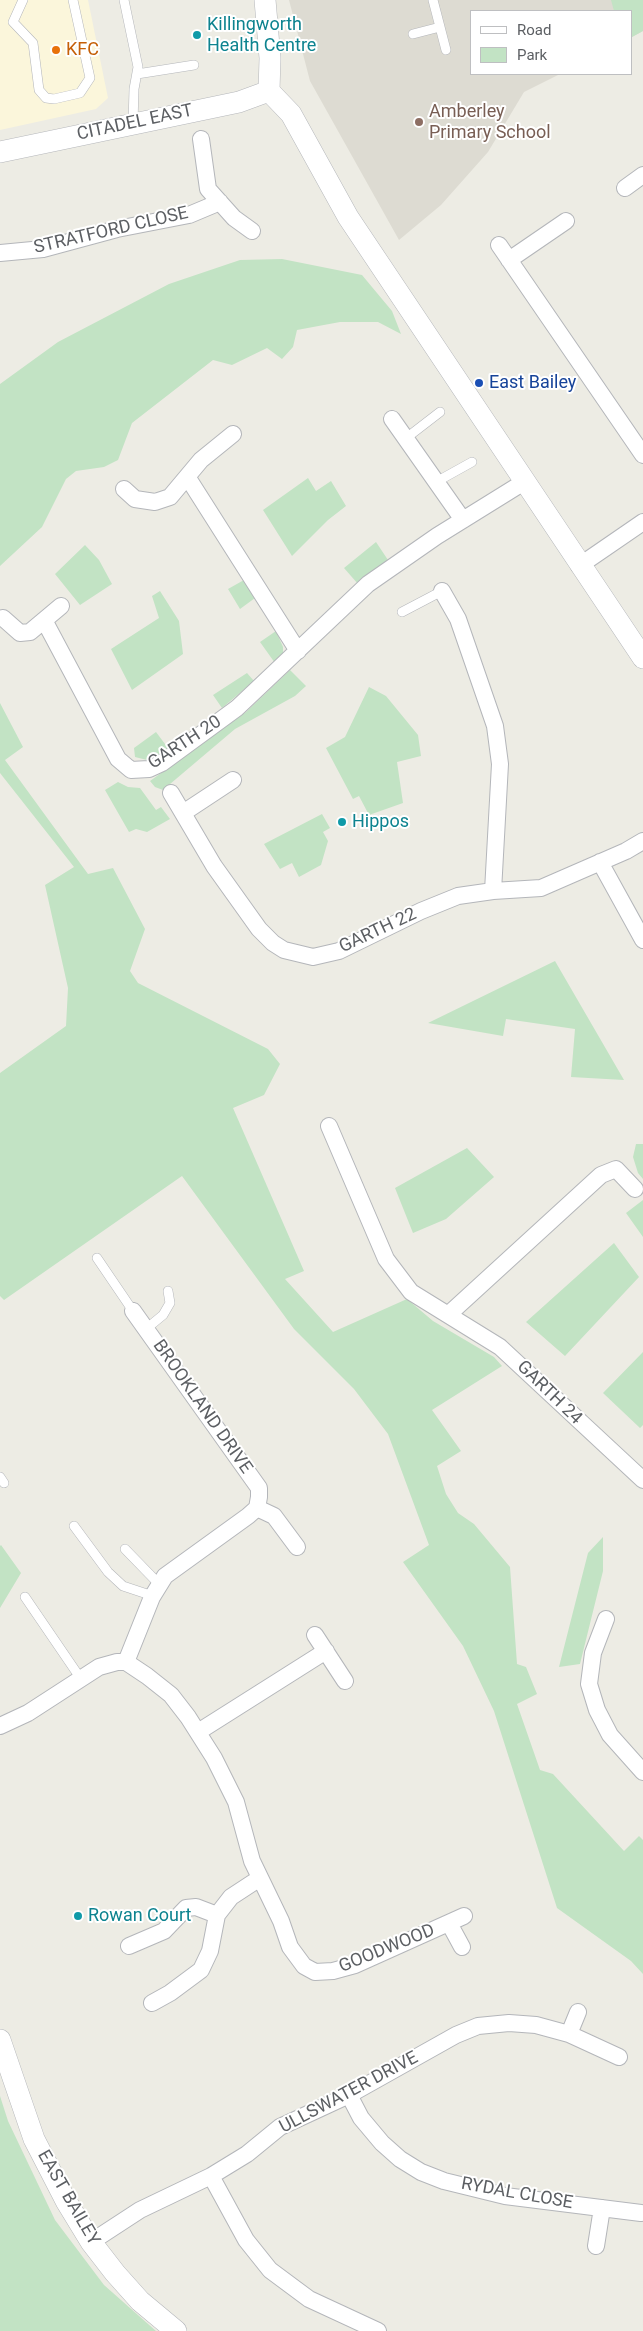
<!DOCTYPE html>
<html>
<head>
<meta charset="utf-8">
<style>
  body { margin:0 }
  #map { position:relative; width:643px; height:2331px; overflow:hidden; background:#edece4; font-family:Roboto,sans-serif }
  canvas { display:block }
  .legend { position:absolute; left:470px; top:10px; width:162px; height:65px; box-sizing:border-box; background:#fff; border:1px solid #bebfc1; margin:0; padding:6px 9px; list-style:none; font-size:15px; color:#5c5f63 }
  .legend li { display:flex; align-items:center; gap:10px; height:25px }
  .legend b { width:25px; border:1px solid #bebfc1 }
</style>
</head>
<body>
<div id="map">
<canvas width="643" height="2331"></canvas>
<ul class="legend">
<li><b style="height:6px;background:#fff"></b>Road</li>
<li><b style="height:14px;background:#c2e3c4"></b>Park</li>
</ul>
</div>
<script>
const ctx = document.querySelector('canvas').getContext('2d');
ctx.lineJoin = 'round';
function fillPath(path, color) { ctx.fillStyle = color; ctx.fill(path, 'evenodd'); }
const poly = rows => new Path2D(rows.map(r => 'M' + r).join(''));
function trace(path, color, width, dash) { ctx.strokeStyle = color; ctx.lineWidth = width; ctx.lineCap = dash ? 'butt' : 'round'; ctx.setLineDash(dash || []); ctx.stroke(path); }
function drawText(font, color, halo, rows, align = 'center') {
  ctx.font = font + ' Roboto,sans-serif'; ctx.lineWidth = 4; ctx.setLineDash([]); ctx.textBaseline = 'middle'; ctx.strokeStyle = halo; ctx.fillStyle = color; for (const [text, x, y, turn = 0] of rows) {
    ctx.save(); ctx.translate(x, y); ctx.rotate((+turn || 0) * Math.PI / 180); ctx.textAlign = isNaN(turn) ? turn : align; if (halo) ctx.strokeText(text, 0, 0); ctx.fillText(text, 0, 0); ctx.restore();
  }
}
fillPath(poly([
  [0,0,88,0,108,98,96,109,0,130]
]), '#fbf6db');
fillPath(poly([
  [289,0,643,0,643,31,632,37,632,11,472,11,472,74,560,74,524,92,488,152,441,205,399,240,310,81]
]), '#dddbd2');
fillPath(poly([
  [611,0,643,0,643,31,632,37,632,11,614,11],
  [282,259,362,275,392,311,401,334,378,322,340,322,297,330,293,347,282,359,267,348,232,365,213,360,132,423,118,460,104,467,76,471,66,479,42,527,0,566,0,384,58,342,169,284,240,260],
  [308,478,316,491,331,481,346,506,328,520,292,556,263,510],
  [376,542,388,560,358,584,344,568],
  [85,545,99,560,112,584,80,605,55,574],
  [244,580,255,598,240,609,228,589],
  [160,591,179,621,183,654,132,690,111,649,159,618,152,596],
  [276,631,283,647,283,655,275,663,260,642],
  [290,670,306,686,295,696,235,729,163,790,155,787,150,781,246,712],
  [247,673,254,681,222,708,213,695],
  [369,687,386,696,418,735,421,756,397,762,403,803,369,815,359,796,353,799,326,748,345,737],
  [0,703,23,747,5,760,88,874,113,868,145,929,130,971,138,983,268,1049,280,1064,264,1095,233,1108,304,1271,285,1279,333,1332,407,1299,433,1321,494,1357,502,1366,432,1410,461,1451,437,1466,446,1494,458,1513,474,1524,510,1567,517,1664,526,1667,537,1694,517,1704,540,1770,553,1774,624,1851,639,1836,643,1840,643,1974,631,1961,557,1908,494,1711,463,1646,403,1562,429,1545,388,1434,354,1389,294,1329,182,1176,4,1300,0,1296,0,1073,66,1026,68,988,45,885,74,867,0,773],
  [156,732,168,748,156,757,147,760,135,757,134,748],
  [118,782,128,787,140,788,156,810,161,807,170,819,147,832,136,829,129,832,105,790],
  [322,814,330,828,323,832,328,841,321,865,299,877,292,863,280,869,264,844],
  [555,961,624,1080,571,1077,575,1029,506,1019,503,1036,428,1023],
  [636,1144,643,1144,643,1179,638,1173,633,1157],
  [467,1148,494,1177,446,1219,413,1233,395,1188],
  [643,1200,643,1237,626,1213],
  [614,1243,639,1277,565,1356,526,1322],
  [643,1352,643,1425,640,1428,603,1393],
  [603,1537,603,1571,580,1664,559,1667,588,1553],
  [1,1545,21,1573,0,1608,0,1546],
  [0,2096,8,2121,55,2220,104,2285,156,2331,0,2331]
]), '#c2e3c4');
const service = poly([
  [23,0,13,22,33,43,39,90,46,98,54,99,80,93,90,78,73,0],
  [124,0,138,67,134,89,133,123],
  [433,0,446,50],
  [413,34,440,27],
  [137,74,194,65],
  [405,439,440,412],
  [436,482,472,462],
  [402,612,442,591],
  [97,1258,133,1311],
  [146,1329,163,1315,170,1303,168,1291],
  [0,1477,4,1483],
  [74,1526,108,1572,123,1586,153,1596],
  [125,1549,159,1584],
  [25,1597,81,1679]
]);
const minor = poly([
  [201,139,208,189,234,218,252,231],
  [625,188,643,175],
  [499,245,643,455],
  [0,253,43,249,117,229,189,215,220,202],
  [509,260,566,221],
  [392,419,463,520],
  [188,478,298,651],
  [124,489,135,499,155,502,170,497,201,460,233,434],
  [579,566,643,522],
  [442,591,458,619,495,726,500,764,493,891],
  [3,618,20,633,30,632,61,606],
  [44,620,118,759,131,770,149,769,162,763,237,708,368,584,437,536,524,482],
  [171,793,214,866,259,929,273,943,284,950,313,957,339,951,421,911,458,896,493,891,541,888,626,851,643,841],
  [183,813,233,780],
  [600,862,643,940],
  [329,1126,386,1259,411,1292,500,1347,643,1480],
  [449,1314,601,1175,616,1169,635,1189],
  [257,1508,274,1516,297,1547],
  [606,1619,593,1653,589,1684,597,1710,610,1735,643,1772],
  [315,1635,345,1681],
  [126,1662,152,1597,165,1576,248,1516,257,1508,259,1497,259,1488,133,1311],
  [0,1726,28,1713,99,1667,117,1662,126,1662,147,1676,171,1695,188,1717,214,1758,236,1802,252,1861,281,1921,290,1947,304,1966,315,1972,333,1971,355,1965,464,1916],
  [198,1732,326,1651],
  [449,1923,462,1947],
  [129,1946,164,1931,186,1908,196,1907,217,1915],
  [152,2003,170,1993,201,1970,210,1951,217,1915,231,1897,260,1878],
  [569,2034,578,2012],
  [349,2095,361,2118,382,2143,400,2159,421,2172,444,2181,505,2196,641,2213],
  [211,2176,246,2240,270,2270,309,2299,378,2331],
  [91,2242,140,2210,211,2176,247,2154,280,2127,349,2095,456,2035,478,2026,509,2023,536,2025,569,2034,619,2057],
  [596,2246,602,2208]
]);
const tertiary = poly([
  [265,0,270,58,269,91,291,114,348,217,643,658],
  [0,152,239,102,269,91],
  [0,2040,34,2139,66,2201,91,2242,115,2273,140,2301,176,2331]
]);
trace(service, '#b4b6ba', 10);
trace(minor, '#b4b6ba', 18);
trace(tertiary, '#b4b6ba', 22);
trace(service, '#fff', 9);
trace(minor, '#fff', 16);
trace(tertiary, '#fff', 21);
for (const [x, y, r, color] of [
  [197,35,5,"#0f9aa8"],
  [56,50,5,"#e8710a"],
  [419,122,5,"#8d6e63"],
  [479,383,5,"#1a4fb4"],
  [342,822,5,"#0f9aa8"],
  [78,1916,5,"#0f9aa8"]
]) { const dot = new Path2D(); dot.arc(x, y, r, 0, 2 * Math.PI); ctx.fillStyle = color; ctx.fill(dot); trace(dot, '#fff', 2); }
drawText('18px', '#0d838f', '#fff', [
  ["Killingworth",207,25],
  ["Health Centre",207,46],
  ["Hippos",352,822],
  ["Rowan Court",88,1916]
], 'left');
drawText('18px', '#c56008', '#fff', [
  ["KFC",66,50]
], 'left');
drawText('18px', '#785e54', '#fff', [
  ["Amberley",429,112],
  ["Primary School",429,133]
], 'left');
drawText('18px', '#5c5f63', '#fff', [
  ["CITADEL EAST",135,123,-12],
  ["STRATFORD CLOSE",111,231,-13],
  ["GARTH 20",185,743,-33],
  ["GARTH 22",378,931,-25],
  ["GARTH 24",549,1393,44],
  ["BROOKLAND DRIVE",202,1407,55],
  ["GOODWOOD",387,1949,-22],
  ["ULLSWATER DRIVE",349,2093,-28],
  ["RYDAL CLOSE",517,2194,10],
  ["EAST BAILEY",68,2198,60]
]);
drawText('18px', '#164399', '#fff', [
  ["East Bailey",489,383]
], 'left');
</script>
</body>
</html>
